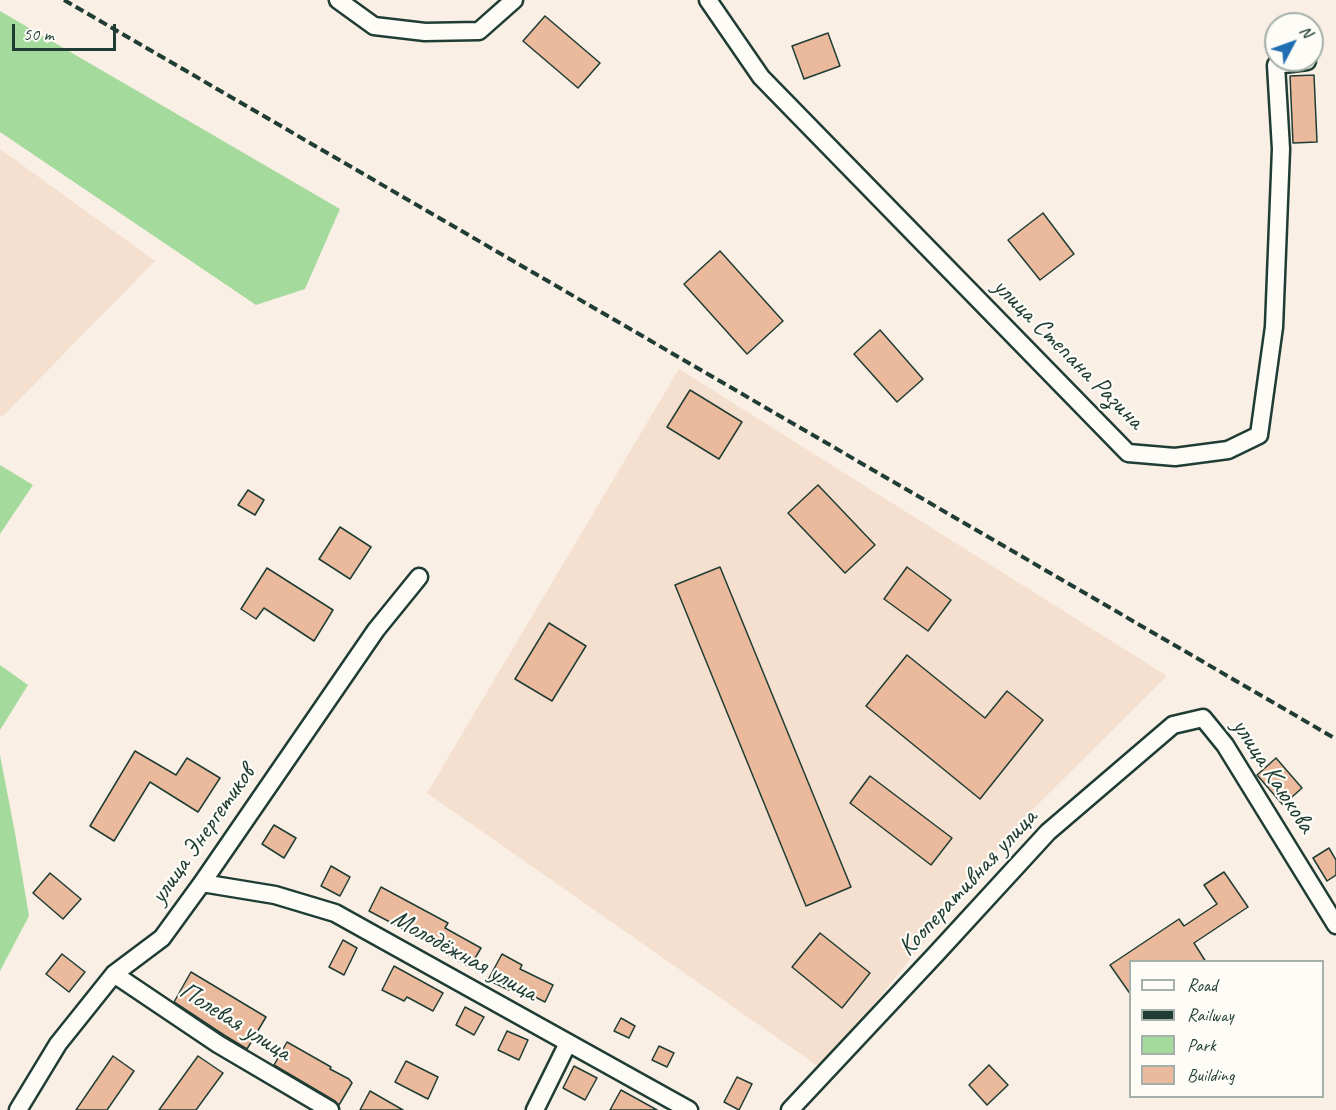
<!DOCTYPE html>
<html>
<head>
<meta charset="utf-8">
<style>
  body { margin:0 }
  #map { position:relative; width:1336px; height:1110px; overflow:hidden; background:#f9efe5; font-family:Caveat,sans-serif }
  canvas { display:block }
  .legend { position:absolute; left:1129px; top:960px; width:195px; height:138px; box-sizing:border-box; background:#fdfcf7; border:2px solid #a4b0a9; margin:0; padding:8px 10px; list-style:none; font-size:18px; color:#1f3d34 }
  .legend li { display:flex; align-items:center; gap:12px; height:30px }
  .legend b { width:30px; border:2px solid #a4b0a9 }
  .north { position:absolute; left:1264px; top:12px; width:60px; height:60px; box-sizing:border-box; background:#fdfcf7; border:2px solid #a4b0a9; border-radius:50%; rotate:49deg; font-size:16px; font-weight:700; line-height:24px; text-align:center; color:#1f3d34 }
  .north::after { content:''; display:block; margin:auto; width:21px; height:27px; background:#1f6fb2; clip-path:polygon(50% 0,100% 100%,50% 72%,0 100%) }
  .scale { position:absolute; left:12px; top:24px; width:104px; height:27px; box-sizing:border-box; border:3px solid #1f3d34; border-top:0; padding-left:8px; font-size:18px; line-height:21px; white-space:nowrap; color:#1f3d34; -webkit-text-stroke:4px #fdfcf7; paint-order:stroke }
</style>
</head>
<body>
<div id="map">
<canvas width="1336" height="1110"></canvas>
<ul class="legend">
<li><b style="height:8px;background:#fdfcf7"></b>Road</li>
<li><b style="height:8px;background:#1f3d34"></b>Railway</li>
<li><b style="height:16px;background:#a5da9d"></b>Park</li>
<li><b style="height:16px;background:#ebba9c"></b>Building</li>
</ul>
<div class="north">N</div>
<div class="scale">50 m</div>
</div>
<script>
const ctx = document.querySelector('canvas').getContext('2d');
ctx.lineJoin = 'round';
function fillPath(path, color) { ctx.fillStyle = color; ctx.fill(path, 'evenodd'); }
const poly = rows => new Path2D(rows.map(r => 'M' + r).join(''));
function trace(path, color, width, dash) { ctx.strokeStyle = color; ctx.lineWidth = width; ctx.lineCap = dash ? 'butt' : 'round'; ctx.setLineDash(dash || []); ctx.stroke(path); }
function drawText(font, color, halo, rows, align = 'center') {
  ctx.font = font + ' Caveat,sans-serif'; ctx.lineWidth = 4.5; ctx.setLineDash([]); ctx.textBaseline = 'middle'; ctx.strokeStyle = halo; ctx.fillStyle = color; for (const [text, x, y, turn = 0] of rows) {
    ctx.save(); ctx.translate(x, y); ctx.rotate((+turn || 0) * Math.PI / 180); ctx.textAlign = isNaN(turn) ? turn : align; if (halo) ctx.strokeText(text, 0, 0); ctx.fillText(text, 0, 0); ctx.restore();
  }
}
fillPath(poly([
  [0,149,155,261,2,417,0,415],
  [679,369,1167,676,1022,820,822,1069,427,793]
]), '#f5dfcf');
fillPath(poly([
  [0,11,340,209,305,289,256,305,0,132],
  [0,465,33,485,0,534],
  [0,665,28,685,0,730],
  [0,755,15,833,29,916,0,971]
]), '#a5da9d');
const building = poly([
  [545,16,600,63,578,88,523,41,545,16],
  [828,33,840,66,804,79,792,46,828,33],
  [1314,75,1317,142,1293,143,1290,76,1314,75],
  [1043,213,1074,254,1040,280,1008,240,1043,213],
  [720,251,783,321,747,354,684,284,720,251],
  [880,330,923,379,897,402,854,354,880,330],
  [690,390,742,422,719,459,667,427,690,390],
  [818,485,875,545,845,573,788,513,818,485],
  [248,490,264,500,255,515,238,505,248,490],
  [340,527,371,547,350,579,319,559,340,527],
  [720,567,851,887,806,906,675,585,720,567],
  [907,567,951,600,928,631,884,599,907,567],
  [267,568,333,610,314,641,264,608,256,619,241,609,267,568],
  [549,623,586,646,552,701,515,679,549,623],
  [907,655,985,718,1007,691,1043,720,980,799,866,706,907,655],
  [135,751,176,775,187,758,220,778,198,812,150,782,114,841,90,826,135,751],
  [1276,758,1302,788,1283,805,1257,775,1276,758],
  [870,776,952,838,931,865,850,803,870,776],
  [274,825,296,838,284,858,262,844,274,825],
  [1329,848,1336,860,1336,875,1327,881,1313,858,1329,848],
  [331,866,350,877,340,896,321,886,331,866],
  [1224,872,1248,907,1194,943,1206,962,1131,962,1131,995,1110,965,1179,919,1184,926,1217,904,1204,885,1224,872],
  [50,873,81,899,63,919,33,893,50,873],
  [381,887,448,923,445,928,481,948,470,967,446,954,447,952,369,911,381,887],
  [820,933,870,973,842,1008,792,967,820,933],
  [343,940,357,948,344,975,329,967,343,940],
  [62,954,85,972,69,992,46,974,62,954],
  [502,954,522,965,520,969,553,985,545,1002,511,985,509,990,488,980,502,954],
  [394,966,443,993,433,1011,407,997,404,1001,382,990,394,966],
  [191,972,266,1017,247,1049,224,1035,174,1002,191,972],
  [465,1007,484,1017,474,1035,456,1025,465,1007],
  [621,1018,635,1026,629,1038,614,1031,621,1018],
  [507,1031,528,1040,519,1060,498,1050,507,1031],
  [287,1042,331,1067,330,1069,349,1079,352,1083,339,1105,335,1101,274,1065,287,1042],
  [659,1046,674,1053,667,1067,652,1060,659,1046],
  [113,1056,134,1071,107,1110,76,1110,113,1056],
  [198,1056,223,1073,196,1110,159,1110,198,1056],
  [406,1061,438,1077,428,1099,395,1082,406,1061],
  [989,1065,1008,1085,987,1105,969,1085,989,1065],
  [574,1066,597,1078,585,1100,563,1088,574,1066],
  [737,1077,752,1084,739,1110,724,1102,737,1077],
  [621,1090,657,1110,610,1110,621,1090],
  [370,1091,403,1110,360,1110,370,1091]
]);
fillPath(building, '#ebba9c');
trace(building, '#1f3d34', 1.5);
const minor = poly([
  [338,0,374,26,425,32,479,31,514,0],
  [708,0,761,77,1128,453,1175,457,1228,450,1259,435,1274,327,1281,149,1276,65,1307,61],
  [202,883,275,895,335,913,689,1110],
  [114,974,218,1044,330,1110],
  [18,1110,58,1044,114,974,162,938,202,883,376,630,419,577],
  [535,1110,568,1043],
  [790,1110,936,954,1048,832,1173,725,1203,718,1225,745,1336,925]
]);
trace(minor, '#1f3d34', 21);
trace(minor, '#fdfcf7', 16);
trace(poly([
  [64,0,1336,739]
]), '#1f3d34', 4, [9, 4.5]);
drawText('26px', '#1f3d34', '#fdfcf7', [
  ["улица Степана Разина",1068,354,45],
  ["улица Каюкова",1273,776,57],
  ["улица Энергетиков",203,835,-55],
  ["Кооперативная улица",968,883,-47],
  ["Молодёжная улица",464,956,29],
  ["Полевая улица",235,1022,32]
]);
</script>
</body>
</html>
